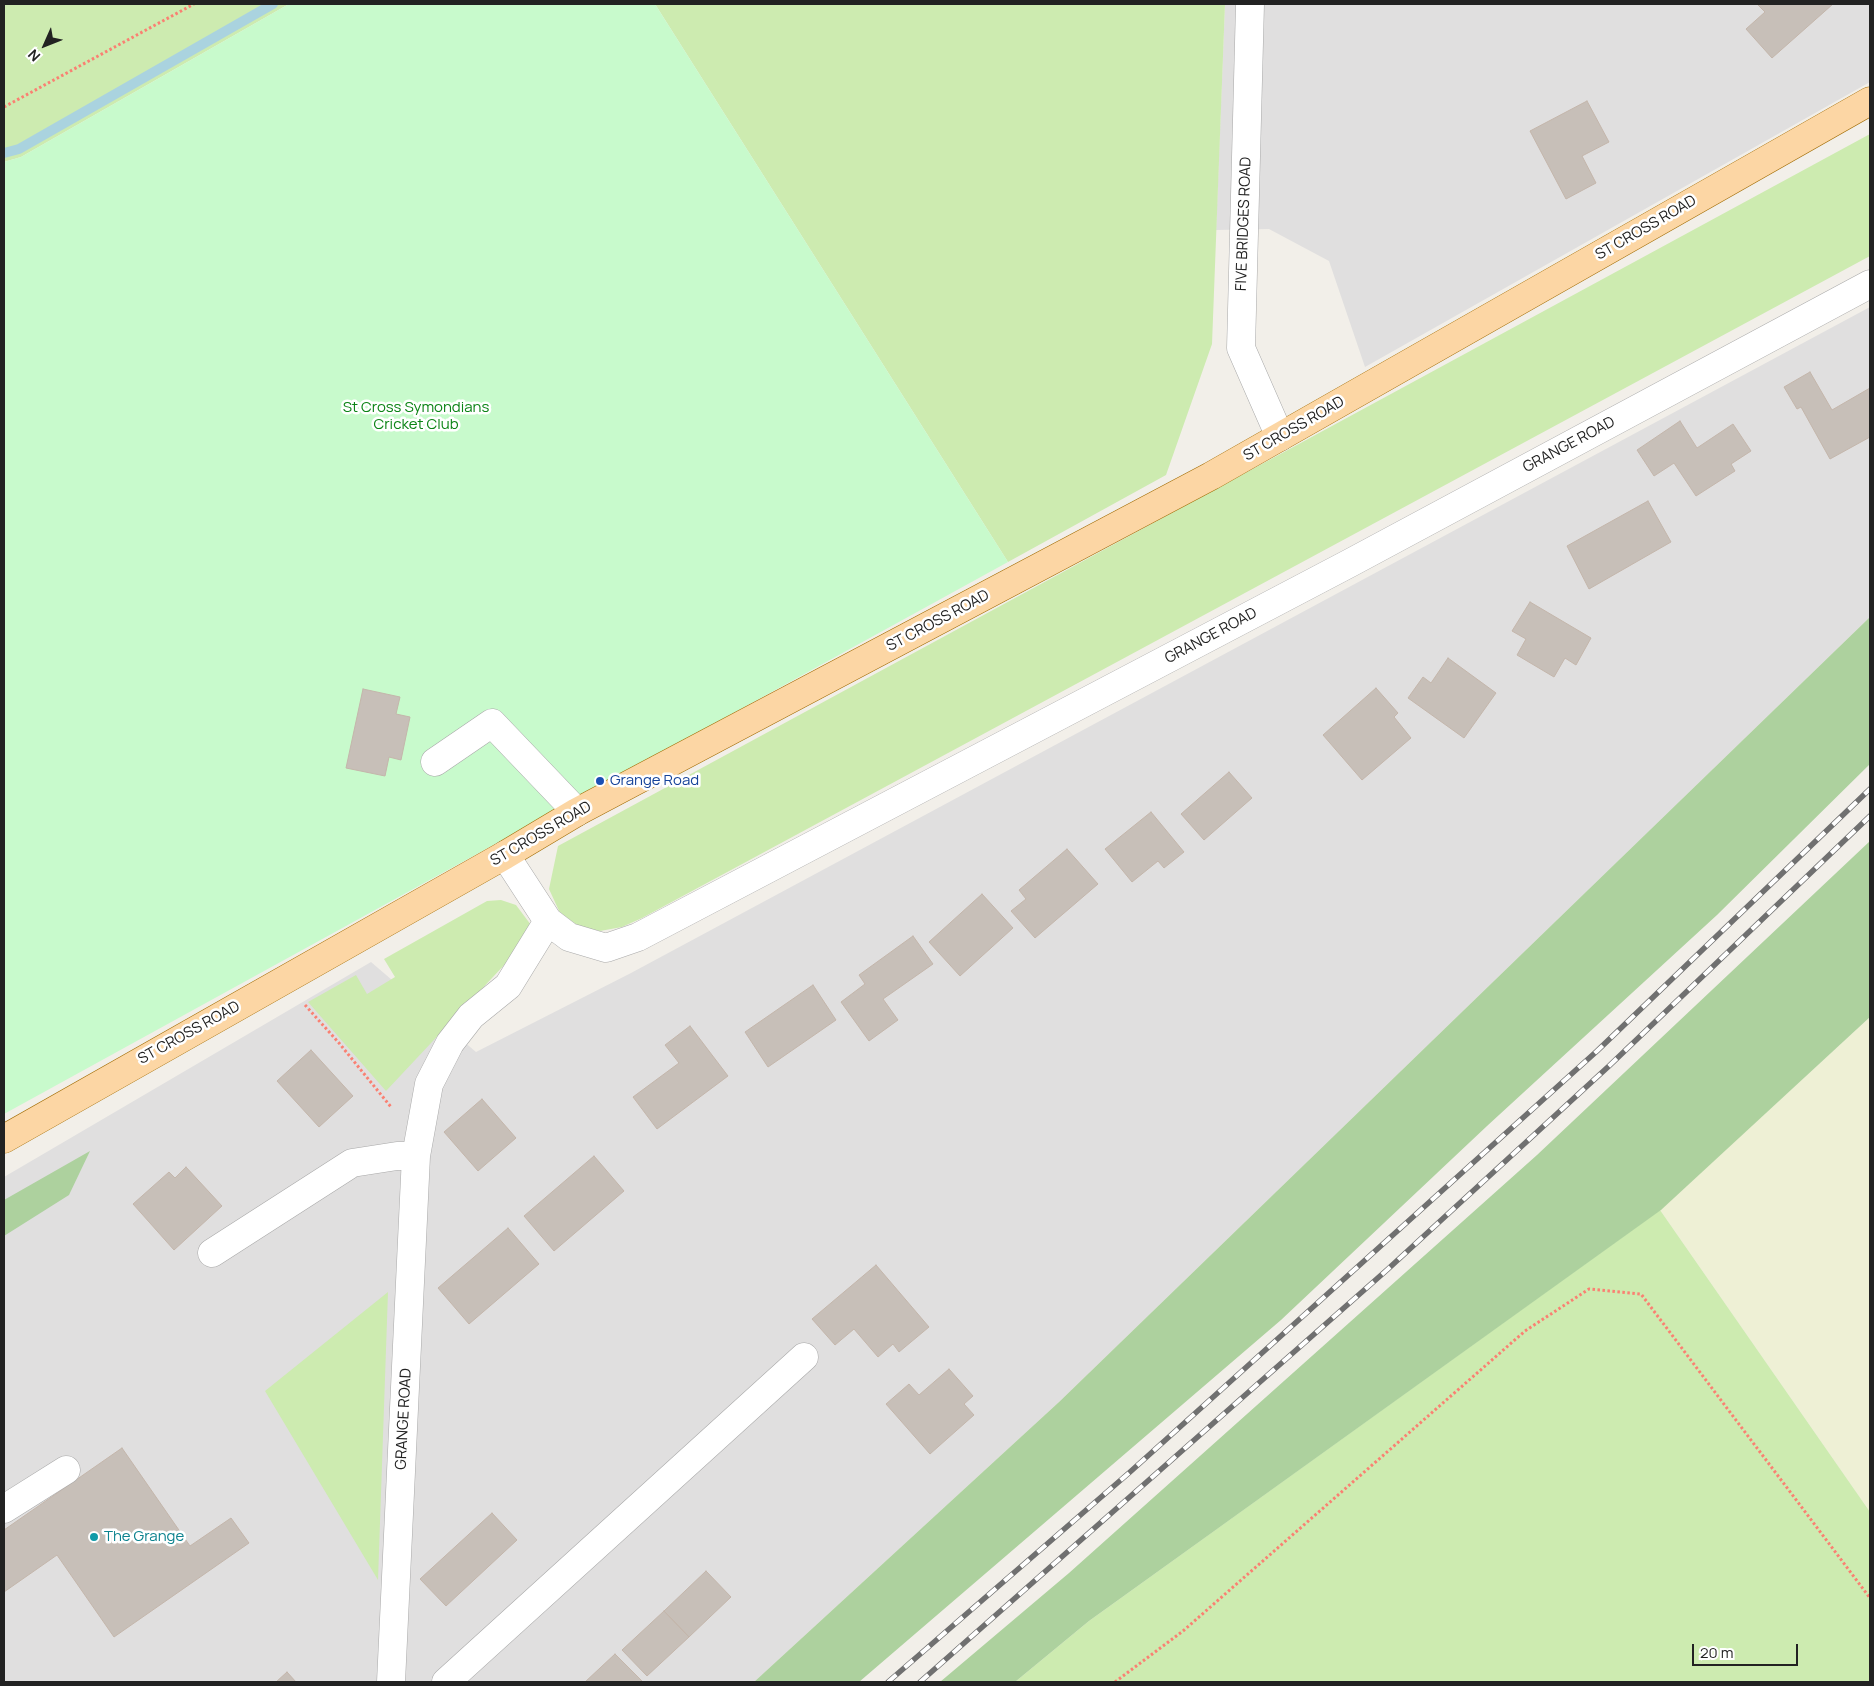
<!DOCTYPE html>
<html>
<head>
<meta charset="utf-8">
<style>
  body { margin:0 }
  #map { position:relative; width:1874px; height:1686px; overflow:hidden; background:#f2efe9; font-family:Manrope,sans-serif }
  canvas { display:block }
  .frame { position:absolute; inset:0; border:5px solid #222; pointer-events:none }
  .north { position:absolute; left:20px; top:20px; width:50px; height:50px; -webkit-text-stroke:4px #fff; paint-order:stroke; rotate:226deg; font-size:14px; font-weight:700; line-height:20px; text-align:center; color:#222 }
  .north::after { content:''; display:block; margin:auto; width:18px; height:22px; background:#222; clip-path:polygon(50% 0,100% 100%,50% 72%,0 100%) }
  .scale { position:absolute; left:1692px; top:1644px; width:106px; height:22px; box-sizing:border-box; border:2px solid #222; border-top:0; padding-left:6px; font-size:15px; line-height:18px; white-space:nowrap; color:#222; -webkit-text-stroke:4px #fff; paint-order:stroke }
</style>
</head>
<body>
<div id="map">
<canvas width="1874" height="1686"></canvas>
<div class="frame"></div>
<div class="north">N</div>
<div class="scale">20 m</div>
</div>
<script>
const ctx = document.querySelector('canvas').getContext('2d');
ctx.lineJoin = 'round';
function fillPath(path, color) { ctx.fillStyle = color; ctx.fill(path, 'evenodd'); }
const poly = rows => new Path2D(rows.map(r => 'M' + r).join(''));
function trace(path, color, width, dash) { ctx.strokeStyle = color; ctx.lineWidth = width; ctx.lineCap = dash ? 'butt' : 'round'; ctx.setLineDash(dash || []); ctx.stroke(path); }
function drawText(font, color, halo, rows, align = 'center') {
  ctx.font = font + ' Manrope,sans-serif'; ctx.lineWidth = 5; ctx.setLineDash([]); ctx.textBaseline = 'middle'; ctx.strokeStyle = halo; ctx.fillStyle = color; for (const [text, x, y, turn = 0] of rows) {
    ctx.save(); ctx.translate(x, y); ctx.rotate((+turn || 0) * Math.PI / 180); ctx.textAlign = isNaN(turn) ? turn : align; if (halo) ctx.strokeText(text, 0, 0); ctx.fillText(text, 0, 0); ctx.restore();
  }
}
fillPath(poly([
  [1225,4,1870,4,1870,82,1365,367,1329,261,1269,229,1216,230],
  [1870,307,1870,617,1059,1402,754,1682,4,1682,4,1177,371,962,476,1052,631,973]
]), '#e0dfdf');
fillPath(poly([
  [1870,1017,1870,1512,1660,1210]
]), '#eef0d5');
fillPath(poly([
  [4,4,289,4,21,157,4,162],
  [655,4,1225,4,1212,344,1166,475,1008,562],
  [1870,134,1870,256,642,918,622,927,600,931,580,927,560,913,549,889,558,846],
  [501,900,516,905,531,925,523,945,386,1091,308,1002,356,975,367,994,395,977,384,959,487,901],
  [1660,1210,1870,1512,1870,1682,1015,1682,1089,1621],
  [388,1292,378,1580,265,1391]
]), '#cdebb0');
fillPath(poly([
  [1870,617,1870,764,1717,915,1487,1126,1281,1320,859,1682,754,1682,1059,1402],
  [1870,841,1870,1017,1661,1210,1089,1621,1015,1682,940,1682,1069,1573,1537,1155],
  [90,1151,69,1195,4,1236,4,1200]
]), '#add19e');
fillPath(poly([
  [289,4,655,4,1008,562,4,1114,4,162,21,157]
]), '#c8facc');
trace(poly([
  [4,153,19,149,273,4]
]), '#aad3df', 10);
const building = poly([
  [1757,4,1833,4,1772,58,1746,29,1765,12,1757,4],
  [1587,101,1609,142,1582,156,1596,183,1566,199,1530,131,1587,101],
  [1810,372,1832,410,1870,388,1870,437,1830,459,1801,407,1797,409,1784,387,1810,372],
  [1680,421,1697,448,1733,424,1751,451,1731,464,1735,471,1696,496,1674,463,1654,476,1637,450,1680,421],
  [1648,501,1671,542,1589,589,1567,546,1648,501],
  [1530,602,1591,638,1576,665,1565,658,1554,677,1517,655,1526,639,1512,631,1530,602],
  [1448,658,1496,693,1464,738,1408,698,1423,677,1431,683,1448,658],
  [1376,688,1398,713,1394,717,1411,738,1362,780,1323,735,1376,688],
  [363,689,400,697,396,714,410,717,401,760,389,757,385,776,346,768,363,689],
  [1229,772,1252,798,1204,840,1181,814,1229,772],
  [1151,812,1184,852,1164,868,1158,861,1132,882,1105,849,1151,812],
  [1067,849,1098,884,1035,938,1011,911,1026,899,1019,890,1067,849],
  [982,894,1013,928,960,976,929,942,982,894],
  [913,936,933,964,883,999,898,1020,869,1041,841,1002,865,984,859,975,913,936],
  [813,985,836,1020,768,1067,745,1032,813,985],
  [690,1026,728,1076,657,1129,633,1097,679,1063,665,1045,690,1026],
  [311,1050,353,1096,319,1127,277,1081,311,1050],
  [482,1099,516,1138,478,1171,444,1132,482,1099],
  [594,1156,624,1191,554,1251,524,1216,594,1156],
  [186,1167,222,1206,174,1250,133,1204,169,1172,175,1178,186,1167],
  [508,1228,539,1264,469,1324,438,1288,508,1228],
  [876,1265,929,1327,899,1352,893,1344,878,1357,854,1329,835,1345,812,1319,876,1265],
  [949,1369,973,1396,964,1404,974,1415,930,1454,886,1404,909,1384,919,1395,949,1369],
  [122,1448,190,1546,231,1518,249,1543,114,1637,57,1555,4,1592,4,1530,122,1448],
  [492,1513,517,1540,446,1606,420,1579,492,1513],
  [706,1571,731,1597,689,1637,664,1611,706,1571],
  [664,1611,689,1637,647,1676,622,1650,664,1611],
  [615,1654,643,1682,585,1682,615,1654],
  [287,1672,296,1682,276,1682,287,1672]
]);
fillPath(building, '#c7bfb8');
trace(building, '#c4b6ab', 1);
const minor = poly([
  [1250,4,1241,348,1280,437],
  [435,762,492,723,577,812],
  [505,855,548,921,569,937,606,948,638,937,1350,563,1870,284],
  [212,1253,352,1163,397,1156,416,1156],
  [4,1509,66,1470],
  [391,1682,416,1156,429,1084,450,1043,471,1016,508,986,548,921],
  [446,1682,804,1357]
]);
const major = poly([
  [4,1139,505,855,577,812,1211,476,1870,101]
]);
trace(minor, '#a9a9a9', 29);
trace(major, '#a06b00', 29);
trace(poly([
  [4,107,194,4],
  [305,1005,339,1043,391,1107],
  [1115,1682,1183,1631,1525,1331,1589,1289,1641,1294,1870,1598]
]), '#fa8072', 3, [2.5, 2.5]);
trace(minor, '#fff', 28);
trace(major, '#fcd6a4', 28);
const rail = poly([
  [888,1682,1130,1472,1597,1051,1870,789],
  [920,1682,1388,1269,1609,1066,1870,816]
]);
trace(rail, '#707070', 5.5);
trace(rail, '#fff', 4, [11]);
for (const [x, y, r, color] of [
  [600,781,5,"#1a4fb4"],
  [94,1537,5,"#0f9aa8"]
]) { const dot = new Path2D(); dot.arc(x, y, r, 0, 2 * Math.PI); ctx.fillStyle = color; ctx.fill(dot); trace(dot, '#fff', 2); }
drawText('15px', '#222', '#fff', [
  ["FIVE BRIDGES ROAD",1244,224,-88],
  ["ST CROSS ROAD",1646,228,-30],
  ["ST CROSS ROAD",1294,429,-30],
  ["GRANGE ROAD",1569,445,-28],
  ["ST CROSS ROAD",938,621,-28],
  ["GRANGE ROAD",1211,636,-28],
  ["ST CROSS ROAD",541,834,-30],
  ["ST CROSS ROAD",189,1033,-29],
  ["GRANGE ROAD",404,1419,-87]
]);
drawText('15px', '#0c8416', '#fff', [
  ["St Cross Symondians",416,408],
  ["Cricket Club",416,425]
]);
drawText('15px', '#164399', '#fff', [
  ["Grange Road",610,781]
], 'left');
drawText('15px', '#0d838f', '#fff', [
  ["The Grange",104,1537]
], 'left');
</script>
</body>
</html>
